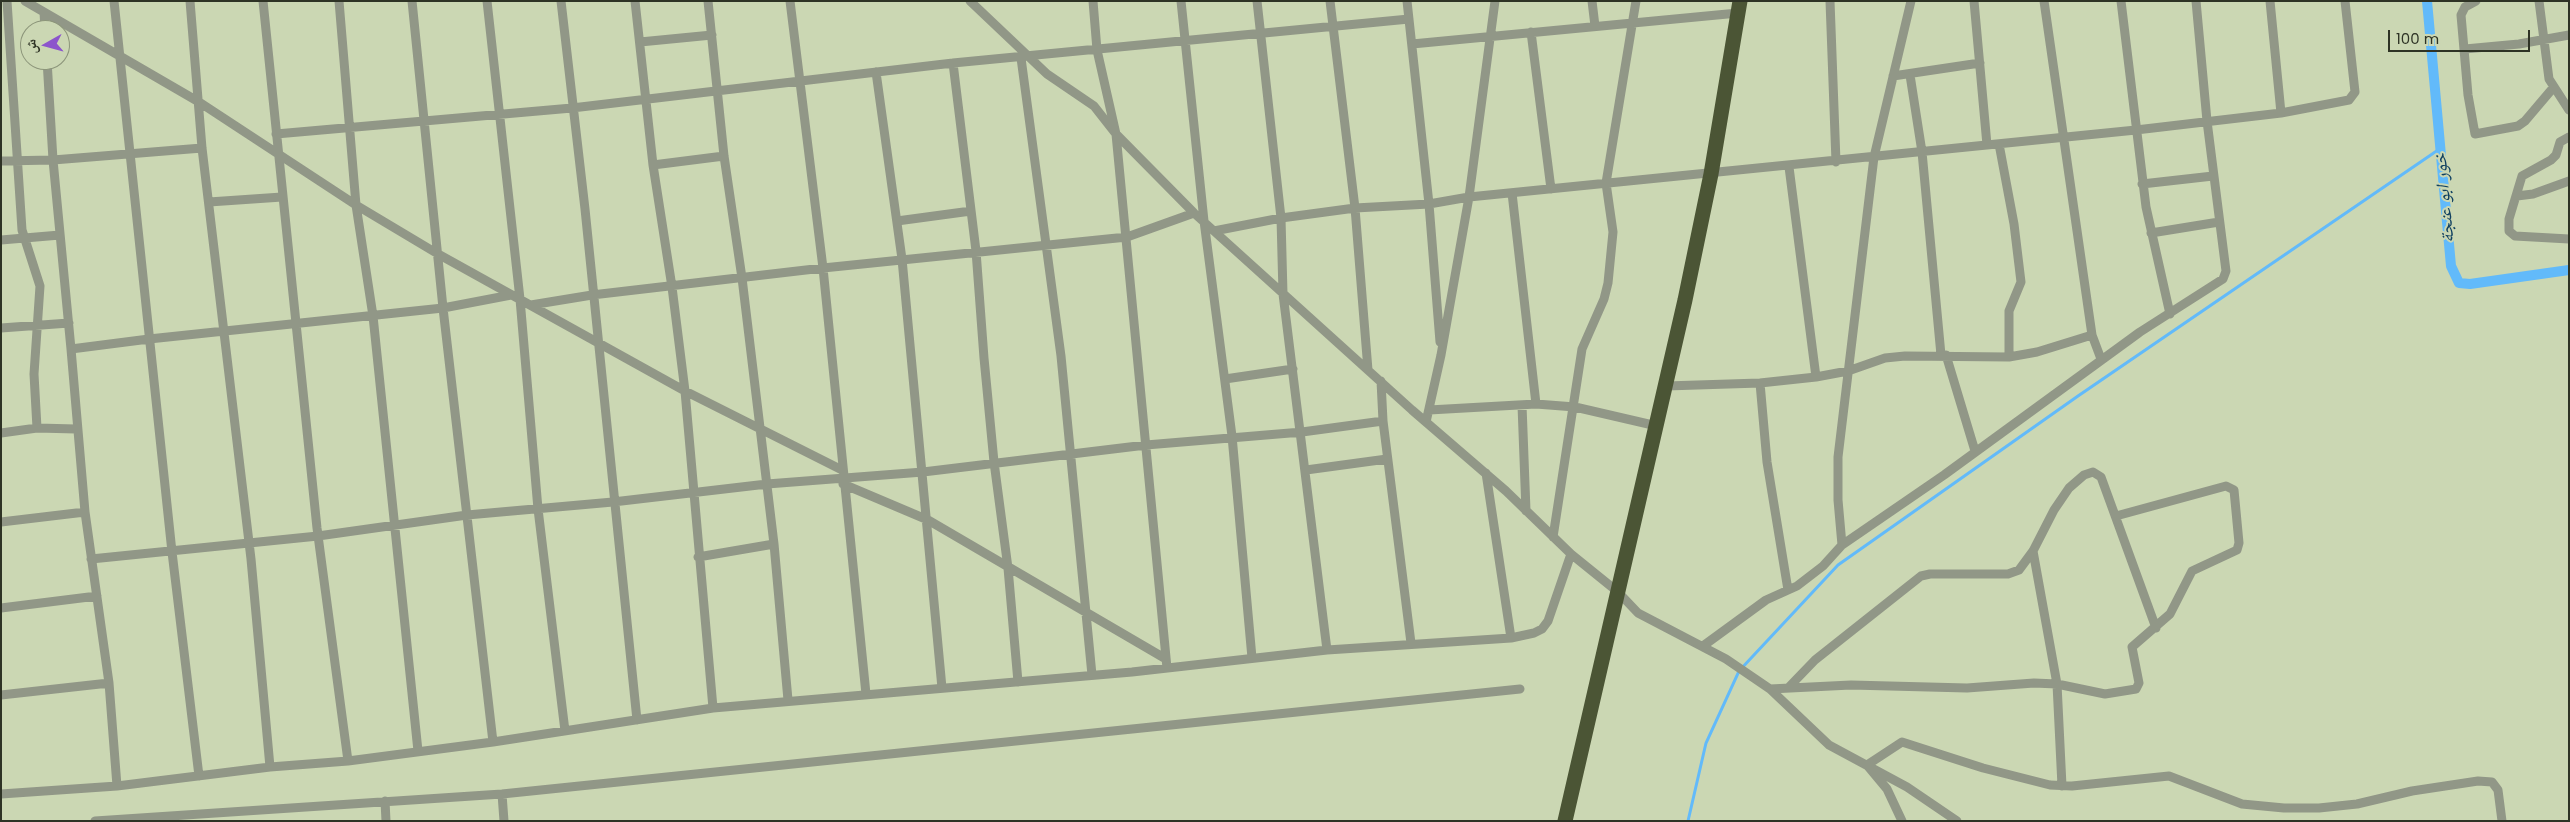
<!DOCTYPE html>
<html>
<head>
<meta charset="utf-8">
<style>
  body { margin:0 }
  #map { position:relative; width:2570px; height:822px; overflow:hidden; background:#cbd7b3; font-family:Poppins,"Noto Naskh Arabic",sans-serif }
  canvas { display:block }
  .frame { position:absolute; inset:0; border:2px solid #2e3325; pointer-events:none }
  .north { position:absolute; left:20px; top:20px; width:50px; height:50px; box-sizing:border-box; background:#cbd7b3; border:1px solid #8c957a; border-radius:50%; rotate:263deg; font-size:14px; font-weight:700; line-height:20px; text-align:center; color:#2e3325 }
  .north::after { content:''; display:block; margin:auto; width:18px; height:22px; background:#8c55cc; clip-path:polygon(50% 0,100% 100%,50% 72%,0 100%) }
  .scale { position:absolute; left:2388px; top:30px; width:142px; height:22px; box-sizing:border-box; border:2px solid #2e3325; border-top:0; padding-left:6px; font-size:15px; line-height:18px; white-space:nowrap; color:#2e3325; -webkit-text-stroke:4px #cbd7b3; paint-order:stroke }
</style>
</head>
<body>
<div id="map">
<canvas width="2570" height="822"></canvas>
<div class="frame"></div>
<div class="north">ش</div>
<div class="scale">100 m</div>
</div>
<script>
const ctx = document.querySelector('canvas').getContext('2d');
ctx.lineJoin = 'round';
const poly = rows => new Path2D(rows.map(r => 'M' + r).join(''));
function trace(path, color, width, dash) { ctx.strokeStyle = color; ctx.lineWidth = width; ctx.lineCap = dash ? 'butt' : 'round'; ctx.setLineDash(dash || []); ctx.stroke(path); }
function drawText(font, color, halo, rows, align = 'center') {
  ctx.font = font + ' Poppins,"Noto Naskh Arabic",sans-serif'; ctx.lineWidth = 4; ctx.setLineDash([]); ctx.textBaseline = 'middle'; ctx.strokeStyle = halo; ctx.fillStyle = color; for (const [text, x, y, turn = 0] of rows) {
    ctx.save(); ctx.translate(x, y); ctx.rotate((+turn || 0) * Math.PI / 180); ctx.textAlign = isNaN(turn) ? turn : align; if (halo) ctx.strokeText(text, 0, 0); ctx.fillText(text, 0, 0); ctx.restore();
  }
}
trace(poly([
  [1688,821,1706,743,1739,671,1838,565,2078,396,2441,148]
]), '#62bafa', 3);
trace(poly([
  [2427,1,2451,266,2459,283,2470,284,2569,270]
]), '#62bafa', 10);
trace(poly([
  [7,1,22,230,40,286,34,374,37,428],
  [25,1,199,102,356,205,438,254,685,391,842,470],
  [114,1,172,552,199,776],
  [190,1,202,148,251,559,270,767],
  [263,1,317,528,348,761],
  [339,1,356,205,373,316,418,751],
  [412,1,443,308,493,742],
  [487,1,520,299,538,509,565,731],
  [561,1,585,209,637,720],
  [635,1,653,165,672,287,685,391,713,708],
  [708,1,724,156,742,278,774,544,788,700],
  [790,1,823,268,866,694],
  [970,1,1047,74,1094,106,1116,134,1194,213,1412,410,1506,491,1571,554,1618,592,1638,613,1726,659,1770,689,1829,745,1907,787,1957,821],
  [1093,1,1097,50,1116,134,1167,668],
  [1181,1,1204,221,1232,436,1252,658],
  [1257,1,1281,218,1283,294,1327,650],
  [1330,1,1355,208,1368,370],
  [1407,1,1429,204,1440,342],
  [1592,1,1595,26],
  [1830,1,1836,162],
  [1974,1,1987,145],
  [2044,1,2092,335,2101,359],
  [2121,1,2146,207,2170,314],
  [2270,1,2281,113],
  [2476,1,2465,7,2461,15,2468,95,2475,134,2518,126,2525,121,2553,88],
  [2539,1,2549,79,2569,110],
  [44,12,45,30],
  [1531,32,1551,189],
  [640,42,712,35],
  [1412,44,1738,13],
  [2465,49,2519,44,2569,35],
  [1021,58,1061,356,1092,675],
  [47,60,53,160,71,349],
  [953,63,976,251,984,358,994,462,1008,568,1018,682],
  [876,72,902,259,942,688],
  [1910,75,1922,152,1941,355],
  [1893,76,1980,63],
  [276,134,572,108,953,63,1409,19],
  [2569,137,2560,142,2556,155,2551,160,2522,176,2509,219,2509,231,2515,236,2569,239],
  [1999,144,2014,224,2021,282,2009,311,2009,357],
  [1,161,53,160,202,148],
  [653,165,724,156],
  [1789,167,1816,377],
  [2142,184,2213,176],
  [1512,193,1536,404],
  [2517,196,2533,194,2569,181],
  [209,202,282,197],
  [897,221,971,211],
  [1214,231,1281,218,1355,208,1429,204,1469,197,2136,130,2281,113,2349,100,2355,92,2345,1],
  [2151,233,2219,222],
  [1,240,60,235],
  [531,305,592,295,823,268,1127,237,1194,213],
  [1,328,69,323],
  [1946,355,1975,451],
  [1225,379,1293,369],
  [1381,381,1383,421,1411,643],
  [1760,383,1767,462,1788,590],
  [1666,386,1760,383,1816,377,1848,371,1885,358,1905,356,2009,357,2037,352,2092,335],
  [1522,405,1526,511],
  [1429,410,1536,404,1575,407,1657,426],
  [1426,422,1441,355,1469,197,1495,1],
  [1,433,37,428,76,429],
  [1306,470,1387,459],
  [1486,473,1511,638],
  [843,484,928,520,1166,659],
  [1,522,85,512],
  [1553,537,1582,349,1604,299,1608,283,1613,232,1606,183,1636,1],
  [1842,545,1838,500,1838,457,1874,157,1911,1],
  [2033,551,2057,684,2062,786],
  [698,557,774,544],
  [91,559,318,536,467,515,613,502,767,484,923,472,1146,445,1302,432,1383,421],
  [1,608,97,596],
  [1703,646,1766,600,1797,586,1823,566,1842,545,1944,475,2140,332,2223,279,2226,271,2207,121,2196,1],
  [1788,688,1815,660,1921,576,1930,574,2008,574,2019,570,2033,551,2054,510,2069,488,2084,475,2093,472,2101,477,2156,628],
  [1770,689,1851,685,1967,688,2034,683,2057,684,2105,694,2136,689,2139,683,2132,647,2170,614,2192,571,2237,550,2239,543,2234,490,2226,486,2116,516],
  [1,695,109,683],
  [117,786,109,683,85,512,71,349,149,339,443,308,511,295],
  [1,794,117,786,270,767,348,761,493,742,713,708,1132,672,1327,650,1511,638,1534,633,1542,629,1548,621,1571,554],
  [502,794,504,821],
  [385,801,386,821],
  [95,821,502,794,1520,689],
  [1902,821,1887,789,1867,765,1902,742,1983,768,2050,785,2072,786,2169,776,2242,804,2284,808,2319,808,2357,804,2412,791,2478,781,2492,782,2498,790,2502,821]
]), '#919787', 9);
trace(poly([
  [1565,821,1685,300,1711,174,1740,1]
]), '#4b5535', 15);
drawText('italic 18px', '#104060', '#cbd7b3', [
  ["خور ابو عنجة",2445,198,-95]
]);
</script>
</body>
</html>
